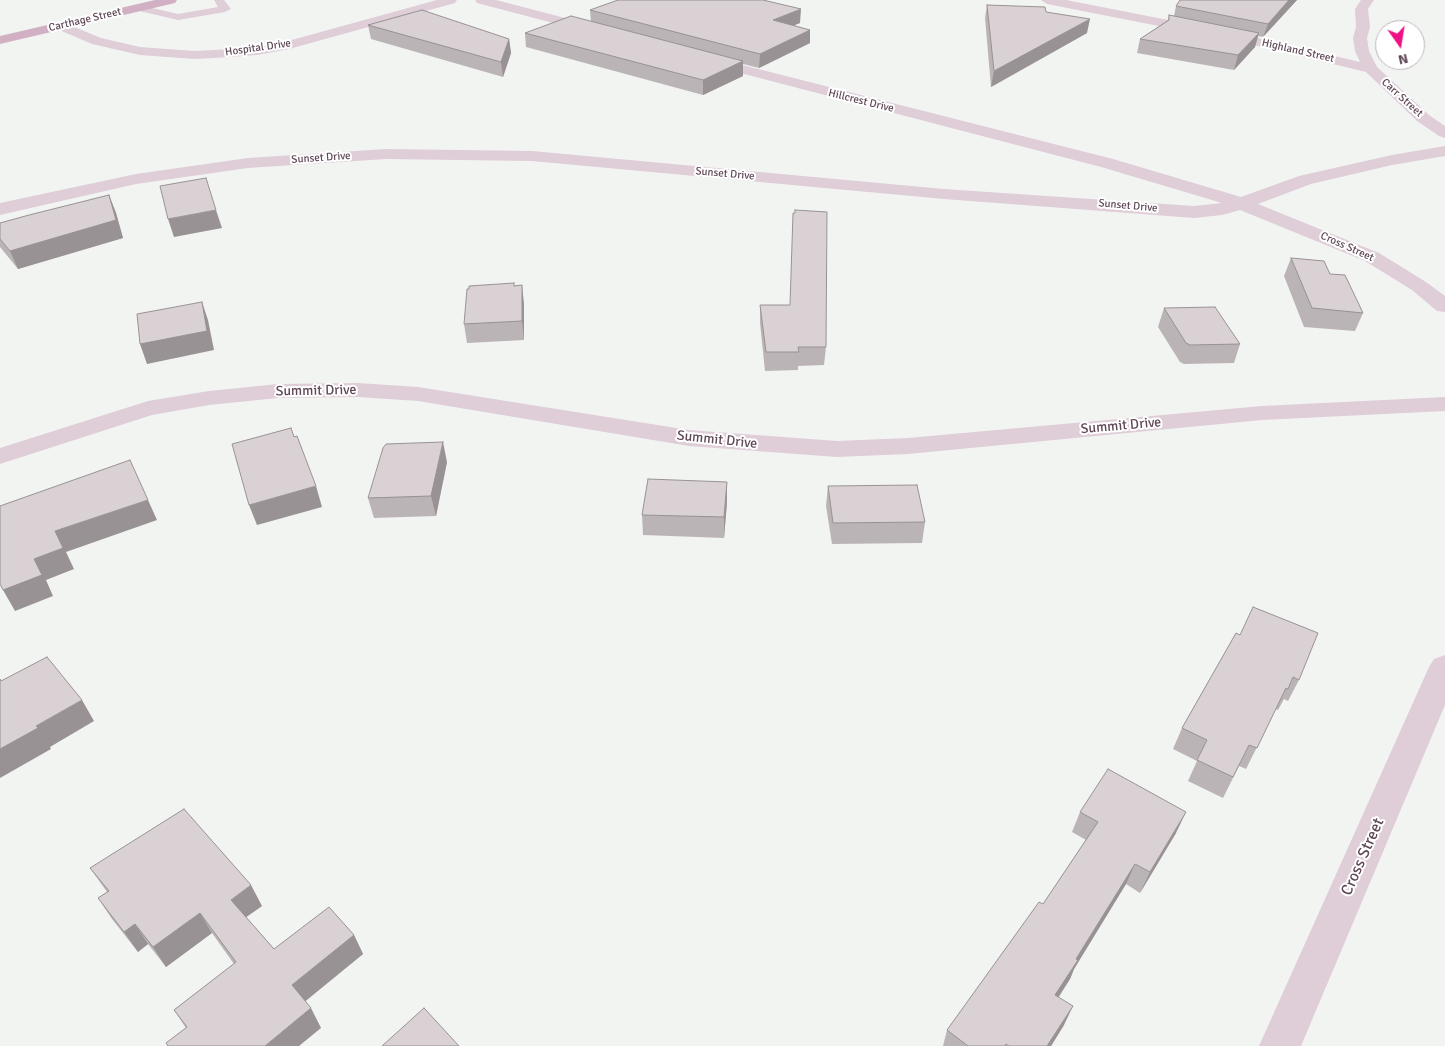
<!DOCTYPE html>
<html>
<head>
<meta charset="utf-8">
<style>
  body { margin:0 }
  #map { position:relative; width:1445px; height:1046px; overflow:hidden; background:#f2f4f2; font-family:Signika,sans-serif }
  canvas { display:block }
  .north { position:absolute; left:1375px; top:20px; width:50px; height:50px; box-sizing:border-box; background:#fff; border:1px solid #bfb6bc; border-radius:50%; rotate:167deg; font-size:14px; font-weight:700; line-height:20px; text-align:center; color:#604857 }
  .north::after { content:''; display:block; margin:auto; width:18px; height:22px; background:#ef1184; clip-path:polygon(50% 0,100% 100%,50% 72%,0 100%) }
</style>
</head>
<body>
<div id="map">
<canvas width="1445" height="1046"></canvas>
<div class="north">N</div>
</div>
<script>
const ctx = document.querySelector('canvas').getContext('2d');
ctx.lineJoin = 'round';
const poly = rows => new Path2D(rows.map(r => 'M' + r).join(''));
function fillPath(path, color) { ctx.fillStyle = color; ctx.fill(path, 'evenodd'); }
function trace(path, color, width, dash) { ctx.strokeStyle = color; ctx.lineWidth = width; ctx.lineCap = dash ? 'butt' : 'round'; ctx.setLineDash(dash || []); ctx.stroke(path); }
function drawText(font, color, halo, rows, align = 'center') {
  ctx.font = font + ' Signika,sans-serif'; ctx.lineWidth = 4; ctx.setLineDash([]); ctx.textBaseline = 'middle'; ctx.strokeStyle = halo; ctx.fillStyle = color; for (const [text, x, y, turn = 0] of rows) {
    ctx.save(); ctx.translate(x, y); ctx.rotate((+turn || 0) * Math.PI / 180); ctx.textAlign = isNaN(turn) ? turn : align; if (halo) ctx.strokeText(text, 0, 0); ctx.fillText(text, 0, 0); ctx.restore();
  }
}
fillPath(poly([
  [214,0,224,0,231,9,225,12,178,20,135,10,133,8,139,5,178,14,218,7,214,0]
]), '#dfcdd8');
fillPath(poly([
  [437,0,457,0,455,3,289,49,257,55,215,58,194,59,140,55,92,44,57,29,55,26,62,22,101,38,140,47,194,51,215,50,257,47,288,41,437,0],
  [475,0,496,0,600,27,602,30,595,34,477,3,475,0],
  [1041,0,1066,0,1250,36,1360,62,1355,51,1353,38,1356,27,1355,9,1361,0,1374,0,1368,9,1370,27,1367,38,1369,51,1377,67,1429,115,1445,126,1445,138,1439,136,1417,121,1366,72,1250,44,1047,4,1041,0],
  [707,56,1113,159,1241,197,1299,176,1392,155,1445,146,1445,156,1392,165,1311,184,1258,204,1379,253,1426,282,1445,296,1445,312,1437,311,1412,290,1365,261,1240,210,1222,215,1194,218,944,199,532,161,386,159,248,168,136,184,0,215,0,203,136,174,248,158,386,149,532,151,944,189,1194,206,1222,203,1101,167,702,63,700,60,702,57,707,56],
  [358,383,418,387,689,430,837,441,908,438,1262,406,1445,397,1445,411,1262,420,908,454,837,457,689,446,418,401,358,397,278,398,209,405,152,415,0,464,0,448,148,401,209,391,278,384,358,383],
  [1445,655,1445,705,1301,1046,1259,1046,1429,667,1434,659,1445,655]
]), '#dfcdd8');
fillPath(poly([
  [155,0,177,0,175,3,0,44,0,36,155,0]
]), '#d1b0c4');
fillPath(poly([
  [1297,0,1263,37,1258,36,1255,47,1234,70,1137,53,1140,39,1168,20,1169,15,1174,16,1176,6],
  [987,5,1046,12,1087,33,991,87,985,18],
  [590,10,800,23,793,25,810,30,810,43,759,68,743,64,743,76,703,95,526,47,525,33,591,22],
  [368,25,509,39,511,53,503,77,371,39],
  [109,195,116,213,123,238,18,269,0,247,0,223],
  [1291,258,1330,274,1363,313,1355,331,1304,327,1284,276],
  [514,286,524,304,524,340,467,343,464,324],
  [760,305,826,347,824,365,798,366,798,370,765,371,760,323],
  [1164,308,1240,344,1234,363,1184,364,1180,362,1158,327],
  [447,462,436,516,374,518,368,498],
  [727,482,727,502,724,538,643,535,642,515],
  [828,486,925,522,922,543,832,544,826,506],
  [1236,633,1299,680,1288,701,1284,699,1278,710,1276,709,1246,769,1239,766,1223,798,1188,781,1197,761,1173,749,1182,728],
  [1080,812,1176,833,1140,893,1126,884,1074,969,1070,979,1059,997,1064,1025,1051,1046,943,1046,947,1030,1043,904,1086,840,1072,832],
  [90,868,262,906,246,917,274,949,354,935,363,954,305,1001,321,1028,186,1028,174,1010,234,964,212,933,166,967,148,944,138,952,112,919,98,898,107,892]
]), '#bbb4b6');
fillPath(poly([
  [1289,0,1297,0,1263,37,1268,24],
  [801,9,800,23,773,34,773,20],
  [1090,19,1087,33,991,87,994,71],
  [810,30,810,43,759,68,760,54],
  [1259,33,1255,47,1234,70,1238,55],
  [509,39,511,53,503,77,501,62],
  [743,61,743,76,703,95,703,80],
  [109,195,116,213,123,238,18,269,10,251],
  [216,210,222,228,174,237,168,219],
  [522,285,524,304,524,340,522,321],
  [202,302,208,320,214,350,147,364,140,344],
  [443,442,447,462,436,516,431,496],
  [727,482,727,502,724,538,724,517],
  [316,486,322,507,257,525,249,505],
  [148,500,157,520,66,552,74,569,46,580,53,596,15,611,3,590,34,559,55,531],
  [82,700,94,721,50,747,51,749,0,778,0,749,36,726],
  [1186,812,1176,833,1140,893,1150,872],
  [1135,864,1126,884,1074,969,1070,979,1047,1014,1055,995,1076,959],
  [251,885,262,906,242,920,231,900],
  [200,913,212,933,166,967,153,947],
  [135,924,148,944,138,952,124,932],
  [354,935,363,954,302,1004,292,985],
  [1073,1006,1064,1025,1051,1046,1047,1046],
  [311,1008,321,1028,299,1046,265,1046]
]), '#989294');
const building = poly([
  [618,0,763,0,801,9,773,20,810,30,760,54,590,10,618,0],
  [1180,0,1289,0,1268,24,1176,6,1180,0],
  [987,5,1045,7,1046,12,1090,19,994,71,987,5],
  [422,10,509,39,501,62,368,25,422,10],
  [1169,15,1259,33,1238,55,1140,39,1169,20,1169,15],
  [571,16,743,61,703,80,525,33,571,16],
  [206,178,216,210,168,219,160,186,206,178],
  [109,195,116,220,10,251,0,239,0,223,29,215,109,195],
  [795,210,827,212,826,347,798,347,799,352,766,352,760,305,790,305,793,213,795,213,795,210],
  [1291,258,1324,261,1330,274,1345,275,1363,313,1312,308,1291,258],
  [514,283,514,286,522,285,522,321,464,324,467,289,469,289,469,286,514,283],
  [202,302,207,331,140,344,137,314,202,302],
  [1215,307,1240,344,1190,345,1186,343,1164,308,1215,307],
  [291,428,294,437,297,436,316,486,249,505,232,444,291,428],
  [443,442,431,496,368,498,383,448,386,444,443,442],
  [130,460,148,500,55,531,63,548,34,559,42,575,3,590,0,584,0,506,130,460],
  [648,479,727,482,724,517,642,515,648,479],
  [917,485,925,522,833,523,828,486,917,485],
  [1253,607,1318,633,1299,680,1293,677,1288,689,1286,688,1257,748,1249,745,1233,777,1197,760,1207,740,1182,728,1236,633,1240,635,1253,607],
  [47,657,82,700,36,726,38,728,0,749,0,679,1,681,47,657],
  [1108,769,1186,812,1150,872,1135,864,1076,959,1078,960,1055,995,1073,1006,1047,1046,1009,1046,1006,1044,1005,1046,968,1046,947,1030,1039,902,1043,904,1098,822,1080,812,1108,769],
  [184,809,251,885,231,900,274,949,329,907,354,935,292,985,311,1008,265,1046,168,1046,166,1043,187,1027,174,1010,236,962,200,913,153,947,135,924,124,932,98,898,109,891,90,868,184,809],
  [424,1008,459,1046,382,1046,424,1008]
]);
fillPath(building, '#d9d1d4');
trace(building, '#989294', 1);
drawText('11px', '#604857', '#fff', [
  ["Carthage Street",85,20,-13],
  ["Hospital Drive",258,48,-8],
  ["Highland Street",1298,51,13],
  ["Carr Street",1402,98,42],
  ["Hillcrest Drive",861,101,14],
  ["Sunset Drive",321,158,-4],
  ["Sunset Drive",725,174,5],
  ["Sunset Drive",1128,206,5],
  ["Cross Street",1347,247,24]
]);
drawText('14px', '#604857', '#fff', [
  ["Summit Drive",316,391,-1],
  ["Summit Drive",1121,426,-5],
  ["Summit Drive",717,440,6]
]);
drawText('16px', '#604857', '#fff', [
  ["Cross Street",1363,857,-66]
]);
</script>
</body>
</html>
